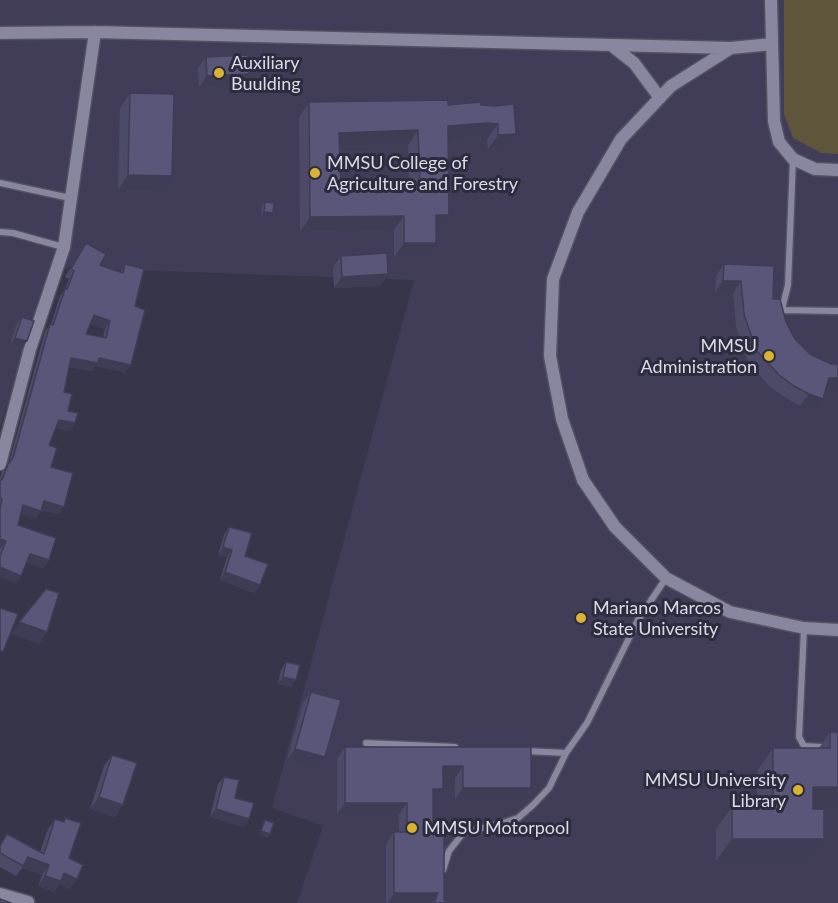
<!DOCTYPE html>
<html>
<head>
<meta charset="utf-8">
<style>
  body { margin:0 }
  canvas { display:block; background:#373549 }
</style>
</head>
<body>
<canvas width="838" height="903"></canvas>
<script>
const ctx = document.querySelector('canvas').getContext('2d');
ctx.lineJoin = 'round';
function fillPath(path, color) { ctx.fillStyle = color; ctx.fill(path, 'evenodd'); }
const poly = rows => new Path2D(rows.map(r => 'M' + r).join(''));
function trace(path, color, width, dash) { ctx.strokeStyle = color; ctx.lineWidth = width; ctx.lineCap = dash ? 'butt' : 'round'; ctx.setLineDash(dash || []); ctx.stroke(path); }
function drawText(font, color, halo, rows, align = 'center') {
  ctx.font = font + ' Lato,sans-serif'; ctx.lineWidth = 6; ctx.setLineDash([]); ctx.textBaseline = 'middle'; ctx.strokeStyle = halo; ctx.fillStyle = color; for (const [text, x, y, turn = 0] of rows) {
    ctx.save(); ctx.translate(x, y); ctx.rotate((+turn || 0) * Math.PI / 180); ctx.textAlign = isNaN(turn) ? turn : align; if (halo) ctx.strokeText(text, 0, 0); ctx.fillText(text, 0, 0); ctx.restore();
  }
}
fillPath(poly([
  [0,0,838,0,838,903,297,903,323,826,272,808,414,280,51,267,0,427]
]), '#413d58');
fillPath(poly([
  [784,0,838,0,838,154,821,153,793,138,784,114]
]), '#5f553b');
const service = poly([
  [0,183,70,198],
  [0,232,13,233,63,247],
  [781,310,838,311],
  [781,313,788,285,793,159],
  [804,628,799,737,804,746,838,748],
  [366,743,455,747],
  [526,751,566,753,587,723,638,620,666,578],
  [443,870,449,851,464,832,500,824,518,818,533,805,549,788,566,753]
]);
const minor = poly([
  [771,0,774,121,779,142,793,159,815,169,838,170],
  [0,33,95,32,731,48,772,44],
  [611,45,634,63,660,98],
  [731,48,671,86,621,139,578,212,553,279,550,356,562,419,583,480,615,527,666,578,730,612,804,628,838,630],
  [0,464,30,349,64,247,95,32],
  [0,894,28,902]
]);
trace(service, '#545163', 9);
trace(minor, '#545163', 15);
trace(service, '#89879f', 6);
trace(minor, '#89879f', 12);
fillPath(poly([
  [206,57,249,74,241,85,199,87,198,68],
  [130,93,162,191,118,190,120,108],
  [309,102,481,105,516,134,506,148,488,149,487,139,477,137,448,139,439,230,436,230,426,257,394,257,394,230,300,232,299,117],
  [408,145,409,185,341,187,339,147],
  [265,202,273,213,271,217,261,216,262,206],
  [86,243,100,265,120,272,125,264,135,306,125,372,95,366,92,371,69,367,64,392,68,411,70,431,56,428,49,445,51,467,59,514,41,510,35,519,21,514,18,525,49,560,43,568,26,562,21,576,16,583,0,577,0,478,2,472,9,463,45,331,51,324,60,296,65,289,69,279,65,277],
  [90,324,105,329,103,337,86,334],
  [341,256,388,274,380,286,334,288,333,267],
  [724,264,773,299,795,339,810,354,831,364,838,389,825,389,823,399,815,410,800,406,786,398,770,387,748,362,736,326,733,293,715,292,716,276],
  [22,317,27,341,21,349,10,345,16,325],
  [229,527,260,585,254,593,220,580,227,557,218,555,224,535],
  [286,662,291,687,278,684,281,670],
  [311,692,317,768,287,760,303,703],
  [830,732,838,732,838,809,824,809,824,839,808,861,716,861,716,829,732,807,757,807,758,770,773,748,819,748],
  [345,747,531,747,531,788,523,799,455,799,455,778,443,778,435,800,433,800,433,831,444,900,451,903,386,903,386,844,394,832,399,832,399,814,337,814,337,759],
  [112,755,115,817,90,809,104,766],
  [224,777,235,798,249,819,244,827,210,817,218,784],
  [65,818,69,858,70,889,59,884,54,892,38,886,42,875,22,868,16,876,0,867,0,844,7,834,40,852,48,829,55,819,63,822]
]), '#4d4a68');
fillPath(poly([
  [249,74,241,85,199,87,207,76],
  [487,123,498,124,487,139,477,137,438,140,448,126],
  [418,130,408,145,329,147,339,133],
  [516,134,506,148,488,149,498,135],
  [128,175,172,176,162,191,118,190],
  [264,212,273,213,271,217,261,216],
  [436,215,449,215,439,230,426,230],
  [404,216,394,230,300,232,310,217],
  [404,243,436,243,426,257,394,257],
  [388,274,380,286,334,288,342,277],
  [723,281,741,281,733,293,715,292],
  [94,315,110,321,105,329,88,323],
  [15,338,27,341,21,349,10,345],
  [71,358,99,358,131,365,125,372,95,366,92,371,65,366],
  [829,378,838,378,838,389,821,389],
  [809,394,823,399,815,410,800,406],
  [59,420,75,423,70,431,53,428],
  [44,501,64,507,59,514,38,509],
  [23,505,41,511,35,519,18,513],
  [0,539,6,541,1,548,0,548],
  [223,547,232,550,227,557,218,555],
  [30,554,49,560,43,568,24,561],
  [0,567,21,576,16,583,0,577],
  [225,572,260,585,254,593,220,580],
  [19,622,47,632,39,644,11,634],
  [283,677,296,680,291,687,278,684],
  [295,749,325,757,317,768,287,760],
  [443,766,463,766,455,778,435,778],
  [813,787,838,787,838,809,797,809],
  [463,788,531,788,523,799,455,799],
  [433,789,443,789,435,800,425,800],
  [99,797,123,805,115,817,90,809],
  [345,803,407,803,399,814,337,814],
  [216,809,249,819,244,827,210,817],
  [261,831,270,834,268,838,258,835],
  [732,839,824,839,808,861,716,861],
  [28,857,49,865,42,875,22,868],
  [64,873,77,879,70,889,59,884,54,892,38,886,45,876],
  [394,893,438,893,432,903,388,903]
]), '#3f3c55');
const building = poly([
  [248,55,249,74,207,76,206,57,248,55],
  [130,93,174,94,172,176,128,175,130,93],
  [448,100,448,105,480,102,481,105,495,106,514,104,516,134,498,135,498,124,487,123,448,126,449,215,436,215,436,243,404,243,404,216,310,217,309,102,448,100],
  [418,130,420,185,341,187,339,133,418,130],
  [265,202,274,203,273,213,264,212,265,202],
  [86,243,106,254,100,265,123,273,125,264,144,269,135,306,145,310,131,365,99,358,98,363,71,358,64,392,72,394,68,411,78,413,75,423,59,420,49,445,57,448,51,467,73,473,64,507,44,501,41,511,23,505,18,525,56,538,49,560,30,554,21,576,0,567,0,556,6,541,0,539,0,508,2,499,0,498,0,479,2,480,8,464,13,458,50,324,53,325,65,289,67,289,74,271,71,269,86,243],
  [94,315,110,321,106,338,86,334,94,315],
  [387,253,388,274,342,277,341,256,387,253],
  [724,264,774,266,773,299,780,299,786,322,795,339,810,354,831,364,838,364,838,378,829,378,823,399,809,394,794,386,779,375,756,350,744,314,741,281,723,281,724,264],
  [22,317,34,321,27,341,15,338,22,317],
  [229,527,252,533,245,556,268,564,260,585,225,572,232,550,223,547,229,527],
  [46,589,59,593,47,632,19,622,46,589],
  [0,608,18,614,3,652,0,650,0,608],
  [286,662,300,665,296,680,283,677,286,662],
  [311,692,341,700,325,757,295,749,311,692],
  [830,732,838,732,838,787,813,787,813,809,824,809,824,839,732,839,732,807,773,807,773,748,830,748,830,732],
  [345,747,531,747,531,788,463,788,463,766,443,766,443,789,433,789,433,831,444,831,444,900,451,903,434,903,438,893,394,893,394,832,407,832,407,803,345,803,345,747],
  [112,755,137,763,123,805,99,797,112,755],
  [224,777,239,780,235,798,254,803,249,819,216,809,224,777],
  [65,818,81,823,69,858,83,865,77,879,64,873,61,881,45,876,49,865,28,857,23,866,0,853,0,846,7,834,44,854,55,819,64,822,65,818],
  [265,820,274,823,270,834,261,831,265,820],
  [0,899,11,903,0,903,0,899]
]);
fillPath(building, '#5a5679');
trace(building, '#3f3c55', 1.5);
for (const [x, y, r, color] of [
  [219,73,6,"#dab333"],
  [315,173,6,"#dab333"],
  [769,356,6,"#dab333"],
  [581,618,6,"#dab333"],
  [798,790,6,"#dab333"],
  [412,828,6,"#dab333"]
]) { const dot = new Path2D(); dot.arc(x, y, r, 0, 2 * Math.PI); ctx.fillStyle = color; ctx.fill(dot); trace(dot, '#2d2b3e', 2); }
drawText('18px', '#dbdae7', '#2d2b3e', [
  ["Auxiliary",231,63],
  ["Buulding",231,84],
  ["MMSU College of",327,163],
  ["Agriculture and Forestry",327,184],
  ["MMSU",757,346,"right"],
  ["Administration",757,367,"right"],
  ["Mariano Marcos",593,608],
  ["State University",593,629],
  ["MMSU University",786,780,"right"],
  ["Library",786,801,"right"],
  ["MMSU Motorpool",424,828]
], 'left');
</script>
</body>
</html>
